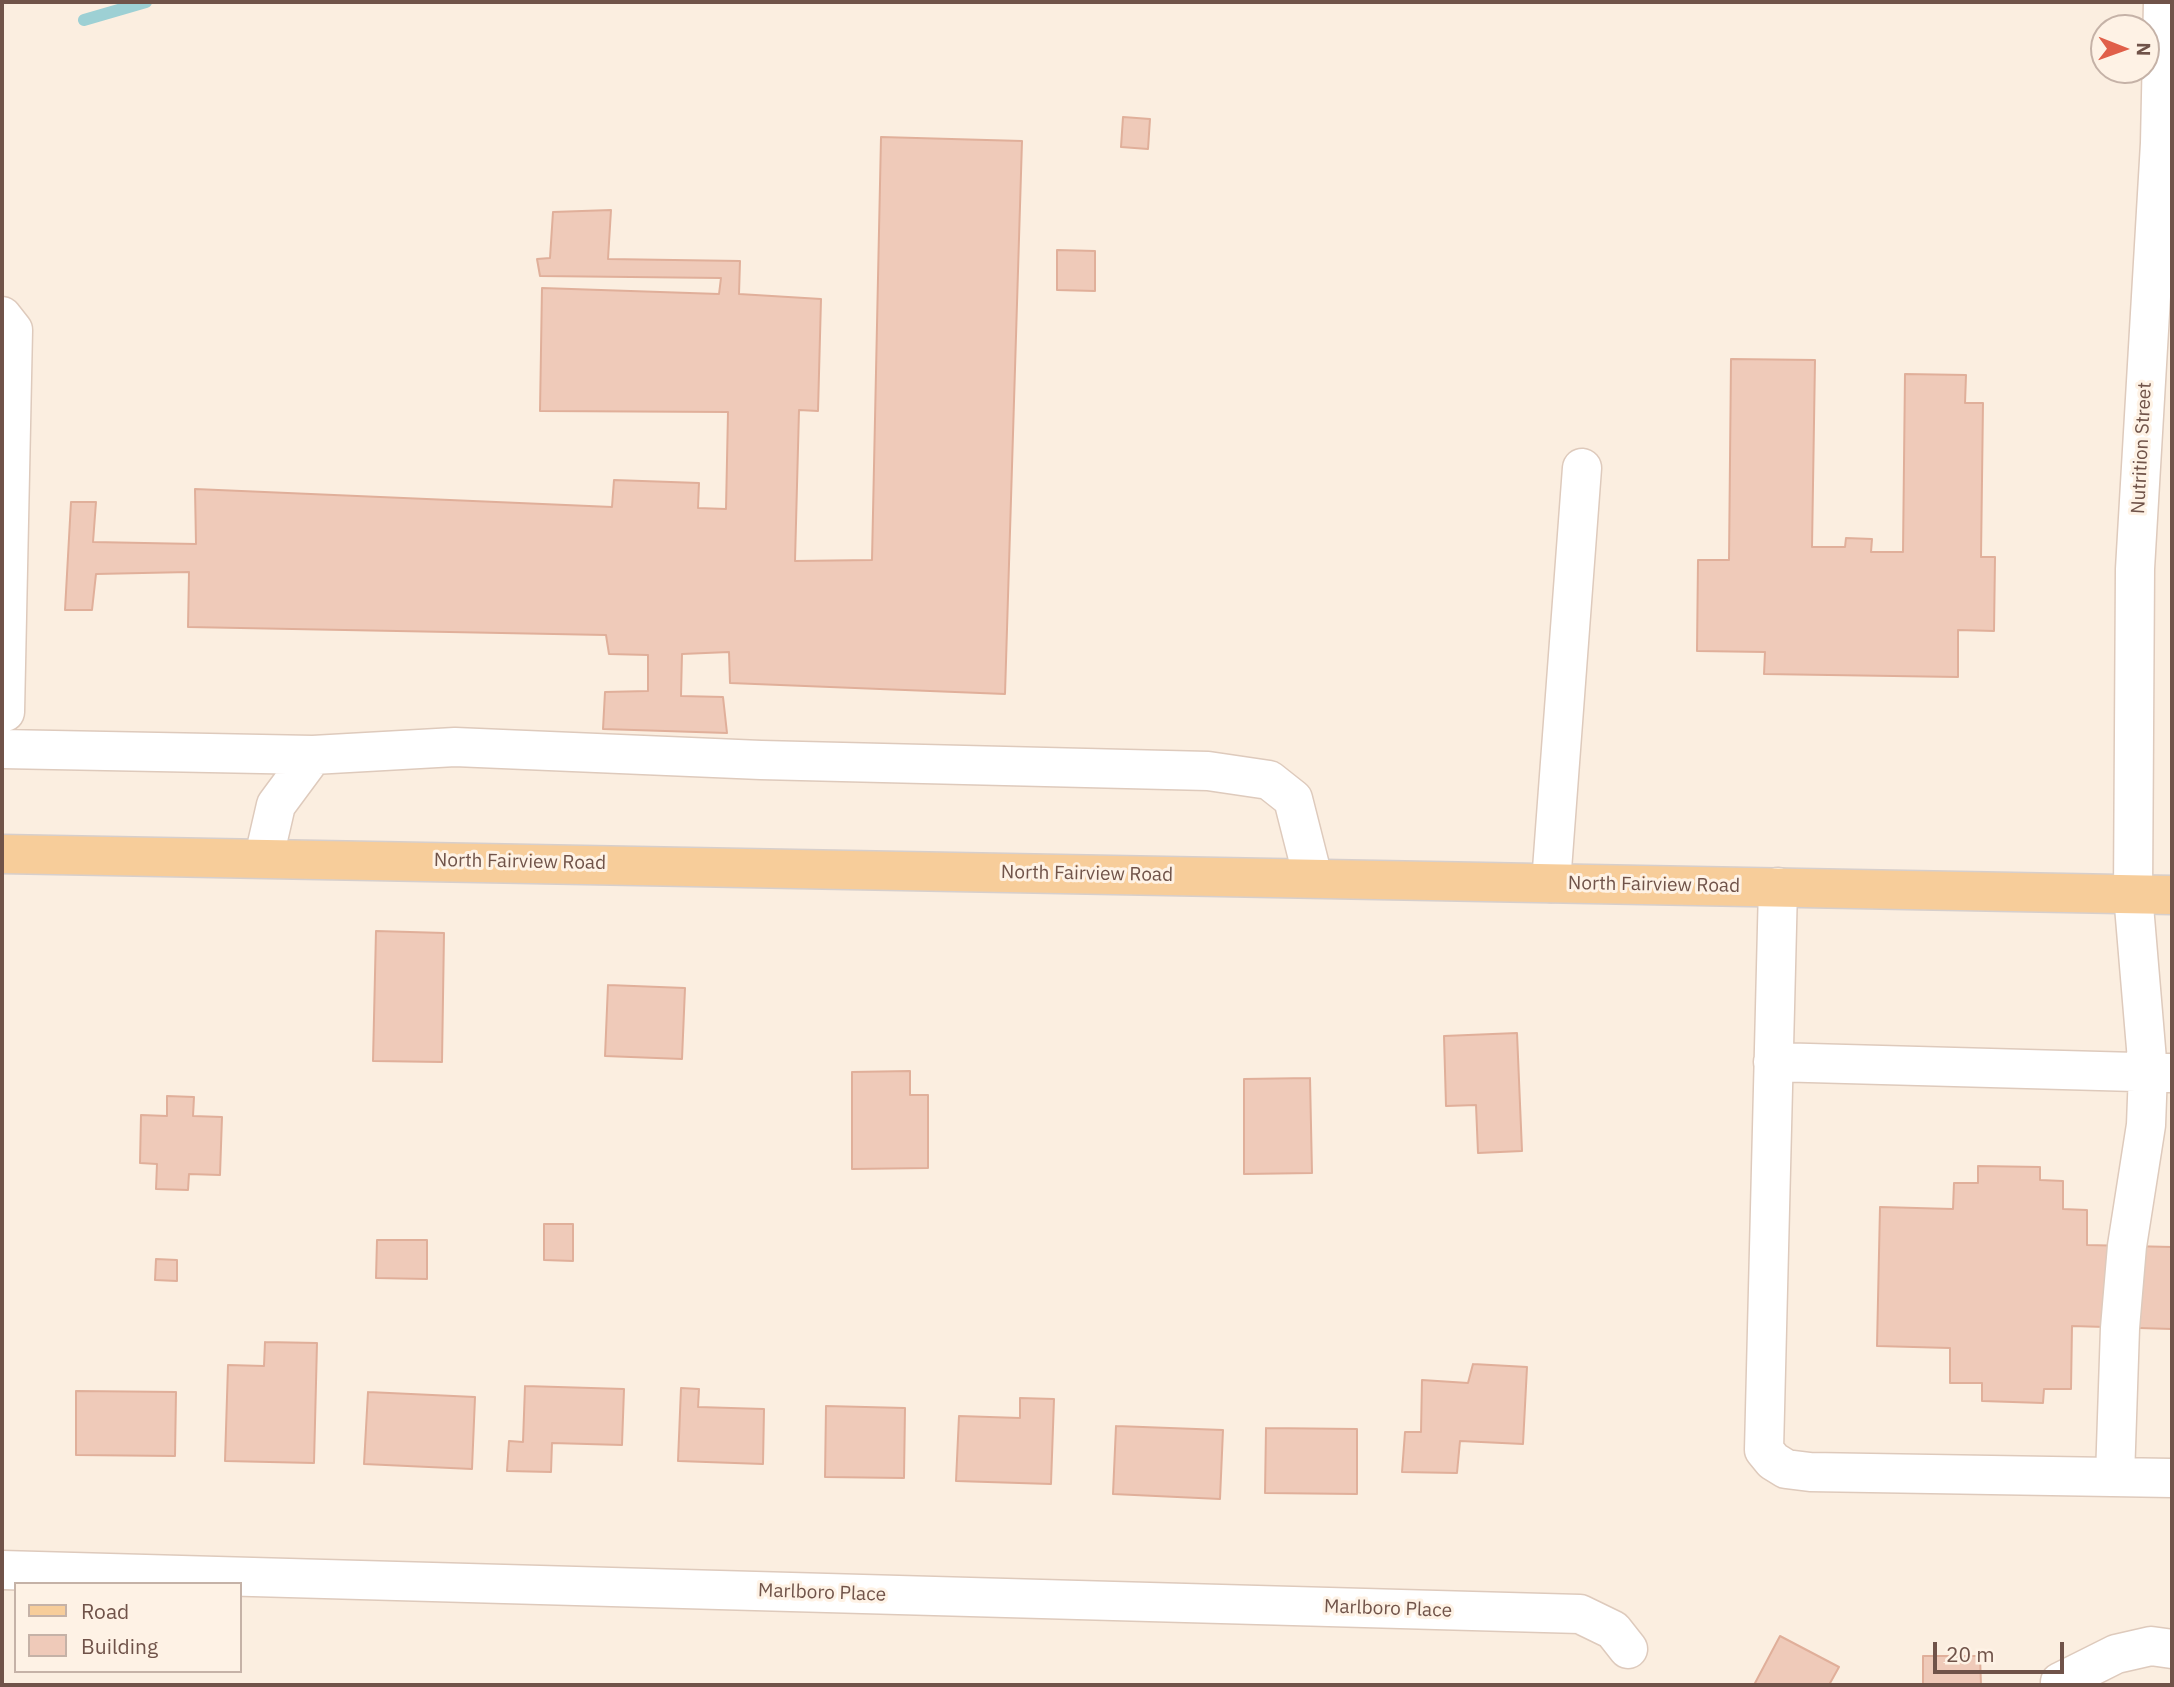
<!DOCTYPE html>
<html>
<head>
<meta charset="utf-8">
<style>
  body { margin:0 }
  #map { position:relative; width:2174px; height:1687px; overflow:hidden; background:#fbeee0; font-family:"IBM Plex Sans",sans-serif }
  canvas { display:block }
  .frame { position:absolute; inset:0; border:4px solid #705349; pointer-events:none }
  .legend { position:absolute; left:14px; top:1582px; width:228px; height:91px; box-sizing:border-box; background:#fef2e5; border:2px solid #c5b2a7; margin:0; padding:9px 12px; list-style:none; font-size:21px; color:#705349 }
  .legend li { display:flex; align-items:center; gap:14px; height:35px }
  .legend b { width:35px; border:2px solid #c5b2a7 }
  .north { position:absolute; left:2090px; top:14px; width:70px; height:70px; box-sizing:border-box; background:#fef2e5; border:2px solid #c5b2a7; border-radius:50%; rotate:91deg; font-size:19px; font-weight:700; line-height:28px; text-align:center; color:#705349 }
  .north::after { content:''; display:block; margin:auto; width:24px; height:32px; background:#e05f49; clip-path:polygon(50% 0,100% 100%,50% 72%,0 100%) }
  .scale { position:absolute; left:1933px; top:1642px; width:131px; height:32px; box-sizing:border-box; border:4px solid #705349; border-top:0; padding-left:9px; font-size:21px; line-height:24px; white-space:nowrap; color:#705349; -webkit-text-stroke:5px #fef2e5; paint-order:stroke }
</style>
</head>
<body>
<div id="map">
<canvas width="2174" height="1687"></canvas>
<div class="frame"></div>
<ul class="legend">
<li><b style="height:9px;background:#f7cd9a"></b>Road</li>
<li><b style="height:19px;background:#efcab9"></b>Building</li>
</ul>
<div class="north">N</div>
<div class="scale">20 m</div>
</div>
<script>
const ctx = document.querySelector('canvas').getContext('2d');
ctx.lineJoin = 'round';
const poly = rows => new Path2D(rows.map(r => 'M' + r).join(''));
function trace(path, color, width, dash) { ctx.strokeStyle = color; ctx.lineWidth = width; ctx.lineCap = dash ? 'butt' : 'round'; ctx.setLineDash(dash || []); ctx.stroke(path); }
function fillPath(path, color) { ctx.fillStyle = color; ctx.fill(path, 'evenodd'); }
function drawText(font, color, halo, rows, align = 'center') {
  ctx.font = font + ' "IBM Plex Sans",sans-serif'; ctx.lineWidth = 6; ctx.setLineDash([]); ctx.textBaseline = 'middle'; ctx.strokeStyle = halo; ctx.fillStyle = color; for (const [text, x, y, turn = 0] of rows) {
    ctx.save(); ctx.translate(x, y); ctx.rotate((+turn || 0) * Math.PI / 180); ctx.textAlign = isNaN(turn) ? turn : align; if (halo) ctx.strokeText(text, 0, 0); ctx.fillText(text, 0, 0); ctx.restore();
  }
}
trace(poly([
  [84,20,146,2]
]), '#9dd0d4', 12);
const building = poly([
  [1123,117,1150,119,1148,149,1121,147,1123,117],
  [881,137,1022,141,1005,694,730,683,729,652,682,654,681,696,723,697,727,733,603,729,605,692,648,691,648,655,609,654,606,635,188,627,189,572,96,574,92,610,65,610,71,502,96,502,93,542,196,544,195,489,612,507,614,480,699,483,698,508,726,509,728,412,540,411,542,288,719,294,721,278,540,276,537,259,550,258,553,212,611,210,608,259,740,261,739,294,821,299,818,411,799,410,795,561,872,560,881,137],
  [1057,250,1095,251,1095,291,1057,290,1057,250],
  [1731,359,1815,360,1812,547,1845,547,1846,538,1872,539,1871,552,1903,552,1905,374,1966,375,1965,403,1983,403,1981,557,1995,557,1994,631,1958,630,1958,677,1764,674,1765,652,1697,651,1698,560,1729,560,1731,359],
  [376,931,444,933,442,1062,373,1061,376,931],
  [608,985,685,988,682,1059,605,1056,608,985],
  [1517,1033,1522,1151,1478,1153,1476,1105,1446,1106,1444,1036,1517,1033],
  [910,1071,910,1095,928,1095,928,1168,852,1169,852,1072,910,1071],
  [1310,1078,1312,1173,1244,1174,1244,1079,1310,1078],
  [167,1096,194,1097,193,1116,222,1117,220,1175,189,1174,188,1190,156,1189,157,1164,140,1163,141,1115,167,1116,167,1096],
  [1978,1166,2040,1167,2040,1180,2063,1181,2063,1209,2087,1210,2087,1245,2172,1247,2172,1329,2072,1326,2071,1389,2044,1389,2043,1403,1982,1401,1982,1383,1950,1383,1950,1348,1877,1346,1880,1207,1953,1209,1954,1183,1978,1183,1978,1166],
  [544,1224,573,1224,573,1261,544,1260,544,1224],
  [377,1240,427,1240,427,1279,376,1278,377,1240],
  [156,1259,177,1260,177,1281,155,1280,156,1259],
  [265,1342,317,1343,314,1463,225,1461,228,1365,264,1366,265,1342],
  [1473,1364,1527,1367,1523,1444,1460,1441,1457,1473,1402,1472,1405,1432,1421,1432,1422,1380,1468,1383,1473,1364],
  [525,1386,624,1389,622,1445,552,1443,551,1472,507,1471,509,1441,523,1442,525,1386],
  [681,1388,699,1389,698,1407,764,1409,763,1464,678,1461,681,1388],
  [76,1391,176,1392,175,1456,76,1455,76,1391],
  [368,1392,475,1397,472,1469,364,1464,368,1392],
  [1020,1398,1054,1399,1051,1484,956,1481,959,1416,1020,1418,1020,1398],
  [826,1406,905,1408,904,1478,825,1477,826,1406],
  [1116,1426,1223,1430,1220,1499,1113,1494,1116,1426],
  [1266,1428,1357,1429,1357,1494,1265,1493,1266,1428],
  [1780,1636,1839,1667,1829,1685,1754,1685,1780,1636],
  [1923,1656,1980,1656,1981,1685,1923,1685,1923,1656]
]);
fillPath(building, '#efcab9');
trace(building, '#e0af9a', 2);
const minor = poly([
  [2,316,13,330,5,712,2,712],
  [2,749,313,755,455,747,761,760,1208,771,1269,780,1293,799,1313,878],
  [264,857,276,805,313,755],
  [1551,883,1582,468],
  [1778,887,1764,1450,1773,1461,1786,1469,1810,1472,2172,1478],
  [1773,1062,2172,1073],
  [2115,1477,2120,1328,2127,1246,2146,1125,2148,1072,2133,894,2135,569,2160,143,2163,2],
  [2,1570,1580,1614,1613,1630,1628,1649],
  [2060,1682,2116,1654,2151,1646,2172,1649]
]);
const major = poly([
  [2,854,2172,895]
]);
trace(minor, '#decabc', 41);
trace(major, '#d7cfcc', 41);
trace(minor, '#fff', 38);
trace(major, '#f7cd9a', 38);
drawText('19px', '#705349', '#fef2e5', [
  ["Nutrition Street",2142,448,-87],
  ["North Fairview Road",520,862,1],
  ["North Fairview Road",1087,874,1],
  ["North Fairview Road",1654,885,1],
  ["Marlboro Place",822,1593,2],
  ["Marlboro Place",1388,1609,2]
]);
</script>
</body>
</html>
